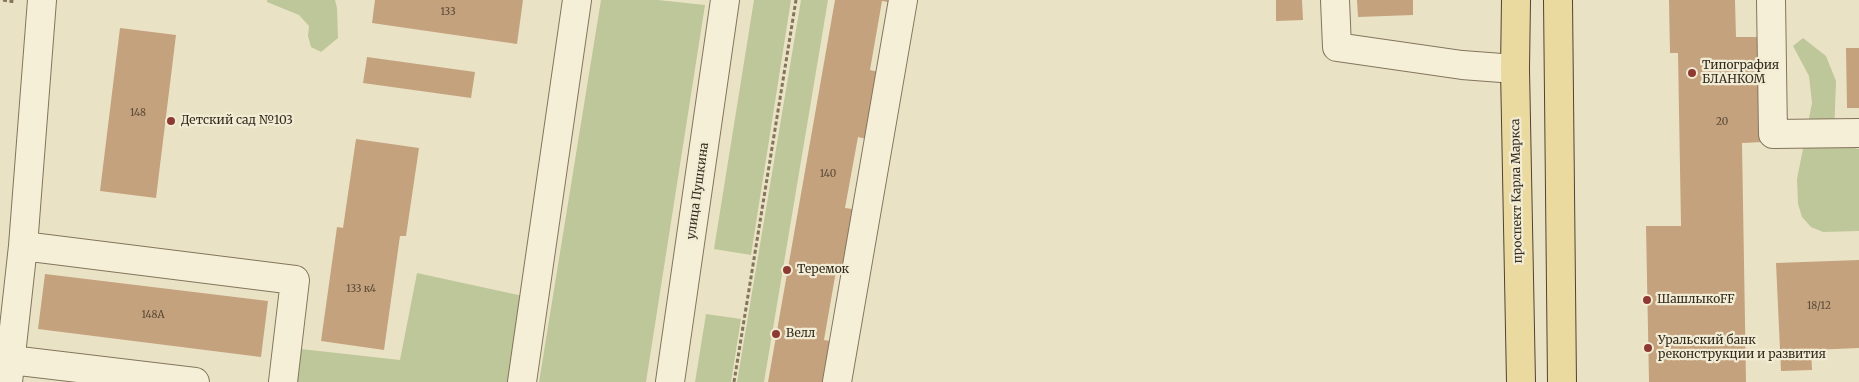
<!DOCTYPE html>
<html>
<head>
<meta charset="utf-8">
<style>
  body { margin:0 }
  canvas { display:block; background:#eae2c5 }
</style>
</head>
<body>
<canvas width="1859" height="382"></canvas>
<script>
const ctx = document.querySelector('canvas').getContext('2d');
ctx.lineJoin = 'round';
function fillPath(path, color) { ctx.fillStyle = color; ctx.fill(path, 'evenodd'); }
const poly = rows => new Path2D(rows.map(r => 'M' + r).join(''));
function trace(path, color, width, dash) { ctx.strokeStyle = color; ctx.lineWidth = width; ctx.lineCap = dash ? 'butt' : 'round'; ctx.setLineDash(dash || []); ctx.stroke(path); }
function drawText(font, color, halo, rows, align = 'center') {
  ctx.font = font + ' Merriweather,serif'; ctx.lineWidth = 4.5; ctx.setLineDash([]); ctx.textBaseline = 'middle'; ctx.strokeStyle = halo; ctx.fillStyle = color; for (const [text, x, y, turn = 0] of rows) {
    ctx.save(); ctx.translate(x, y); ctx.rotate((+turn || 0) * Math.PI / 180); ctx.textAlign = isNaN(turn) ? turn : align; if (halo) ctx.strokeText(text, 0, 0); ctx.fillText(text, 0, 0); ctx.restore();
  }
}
fillPath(poly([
  [267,0,335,0,337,8,338,38,321,52,311,47,308,36,309,26,299,15,267,2],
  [601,0,658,0,705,5,646,382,539,382],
  [754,0,791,0,751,255,714,249],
  [801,0,828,0,764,382,737,382],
  [1803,38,1826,56,1836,81,1834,137,1846,146,1859,149,1859,231,1823,232,1811,227,1802,217,1798,204,1797,179,1812,103,1809,76,1793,46],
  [417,273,523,296,510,382,297,382,301,349,400,360],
  [706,314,741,319,731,382,695,382]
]), '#bec79a');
fillPath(poly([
  [375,0,523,0,517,44,372,23],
  [835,0,895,0,894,3,882,1,870,70,883,73,871,140,858,137,845,208,860,210,849,273,836,271,824,340,836,342,829,382,768,382],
  [1276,0,1302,0,1303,20,1276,21],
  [1357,0,1413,0,1413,15,1358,17],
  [1669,0,1735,0,1736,37,1763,37,1764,142,1742,143,1746,382,1649,382,1646,226,1681,226,1678,53,1670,53],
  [120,28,176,35,156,198,100,191],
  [1846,48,1859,48,1859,108,1847,108],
  [367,57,475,72,471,98,363,83],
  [356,139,419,148,406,236,400,236,384,350,321,341,337,227,343,228],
  [1859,260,1859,348,1811,350,1812,370,1781,371,1776,263],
  [45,274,268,301,261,357,38,329]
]), '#c5a27e');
const minor = poly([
  [1335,0,1337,47,1462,65,1515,69],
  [1771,0,1773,134,1859,133],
  [23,246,295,280,283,382],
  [11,360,195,382],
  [8,382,23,246,42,0],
  [522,382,577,0],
  [670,382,725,0],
  [837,382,903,0]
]);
const major = poly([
  [1516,0,1515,69,1521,382],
  [1558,0,1562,382]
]);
trace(minor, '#83755d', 30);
trace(major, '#514331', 30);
trace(poly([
  [3,0,15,2],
  [734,382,796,0]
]), '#83755d', 3, [4, 2.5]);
trace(minor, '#f6efd7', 28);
trace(major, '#eadaa0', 28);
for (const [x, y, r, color] of [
  [1692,73,5,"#8d3a32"],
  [171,121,5,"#8d3a32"],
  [787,270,5,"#8d3a32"],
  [1647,300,5,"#8d3a32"],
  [776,334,5,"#8d3a32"],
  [1648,348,5,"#8d3a32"]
]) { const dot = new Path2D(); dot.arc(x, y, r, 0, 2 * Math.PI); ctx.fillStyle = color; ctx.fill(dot); trace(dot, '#f2ecd4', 2); }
drawText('10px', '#594a37', null, [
  ["133",448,12],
  ["148",138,113],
  ["20",1722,122],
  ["140",828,174],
  ["133 к4",361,289],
  ["18/12",1819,306],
  ["148А",153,315]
]);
drawText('12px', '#352c1f', '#f2ecd4', [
  ["Типография",1702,66],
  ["БЛАНКОМ",1702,80],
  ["Детский сад №103",181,121],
  ["Теремок",797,270],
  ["ШашлыкoFF",1657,300],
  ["Велл",786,334],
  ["Уральский банк",1658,341],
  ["реконструкции и развития",1658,355]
], 'left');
drawText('12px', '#352c1f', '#f2ecd4', [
  ["улица Пушкина",698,191,-82],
  ["проспект Карла Маркса",1517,191,-91]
]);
</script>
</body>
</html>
